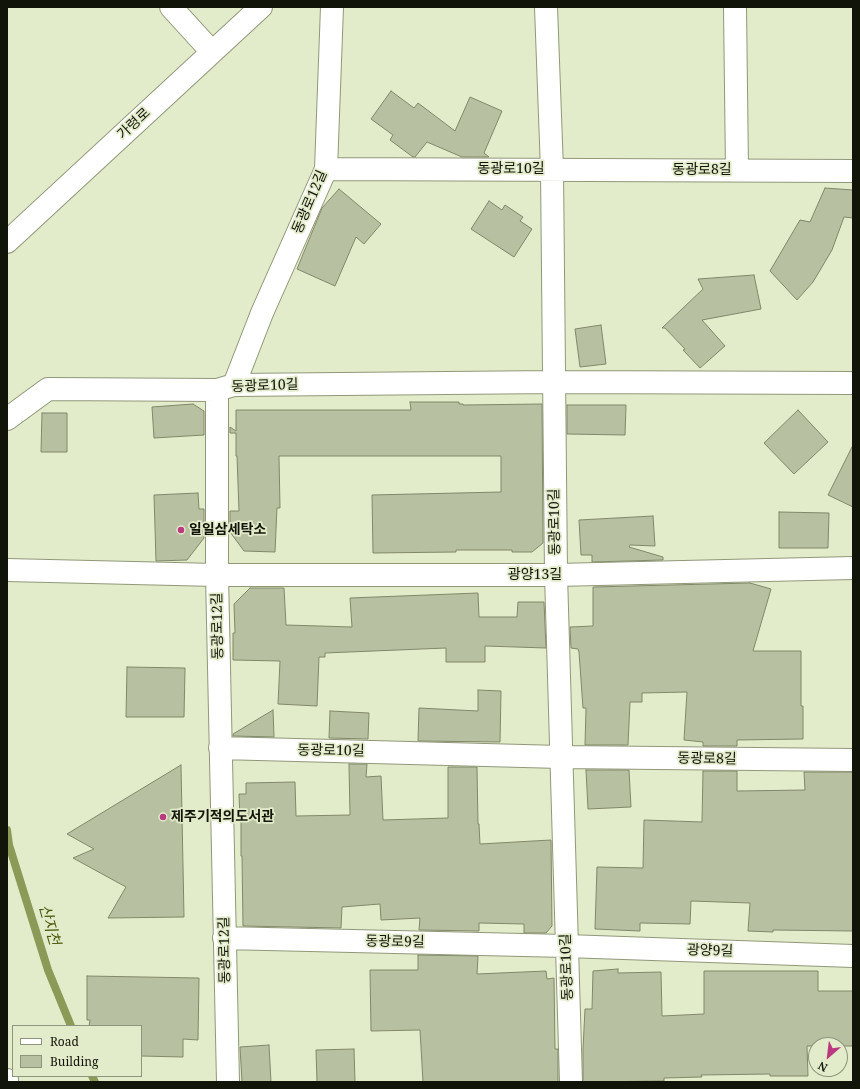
<!DOCTYPE html>
<html>
<head>
<meta charset="utf-8">
<style>
  body { margin:0 }
  #map { position:relative; width:860px; height:1089px; overflow:hidden; background:#e2ebca; font-family:"Noto Serif",serif }
  canvas { display:block }
  .frame { position:absolute; inset:0; border:8px solid #111408; pointer-events:none }
  .legend { position:absolute; left:12px; top:1025px; width:130px; height:52px; box-sizing:border-box; background:#e2ebca; border:1px solid #8e957c; margin:0; padding:5px 7px; list-style:none; font-size:12px; color:#111408 }
  .legend li { display:flex; align-items:center; gap:8px; height:20px }
  .legend b { width:20px; border:1px solid #8e957c }
  .north { position:absolute; left:808px; top:1037px; width:40px; height:40px; box-sizing:border-box; background:#e2ebca; border:1px solid #8e957c; border-radius:50%; rotate:208deg; font-size:11px; font-weight:700; line-height:16px; text-align:center; color:#111408 }
  .north::after { content:''; display:block; margin:auto; width:14px; height:18px; background:#bb3981; clip-path:polygon(50% 0,100% 100%,50% 72%,0 100%) }
</style>
</head>
<body>
<div id="map">
<canvas width="860" height="1089"></canvas>
<div class="frame"></div>
<ul class="legend">
<li><b style="height:5px;background:#fff"></b>Road</li>
<li><b style="height:11px;background:#b7c0a0"></b>Building</li>
</ul>
<div class="north">N</div>
</div>
<script>
const ctx = document.querySelector('canvas').getContext('2d');
ctx.lineJoin = 'round';
const poly = rows => new Path2D(rows.map(r => 'M' + r).join(''));
function trace(path, color, width, dash) { ctx.strokeStyle = color; ctx.lineWidth = width; ctx.lineCap = dash ? 'butt' : 'round'; ctx.setLineDash(dash || []); ctx.stroke(path); }
function fillPath(path, color) { ctx.fillStyle = color; ctx.fill(path, 'evenodd'); }
function drawText(font, color, halo, rows, align = 'center') {
  ctx.font = font + ' "Noto Serif","Noto Sans KR",serif'; ctx.lineWidth = 3.5; ctx.setLineDash([]); ctx.textBaseline = 'middle'; ctx.strokeStyle = halo; ctx.fillStyle = color; for (const [text, x, y, turn = 0] of rows) {
    ctx.save(); ctx.translate(x, y); ctx.rotate((+turn || 0) * Math.PI / 180); ctx.textAlign = isNaN(turn) ? turn : align; if (halo) ctx.strokeText(text, 0, 0); ctx.fillText(text, 0, 0); ctx.restore();
  }
}
trace(poly([
  [7,830,9,845,48,970,71,1026],
  [92,1076,95,1082]
]), '#8c9a58', 8);
const building = poly([
  [391,91,414,108,418,103,455,131,470,97,502,111,484,153,489,157,462,157,427,142,415,157,413,157,390,140,393,135,371,119,391,91],
  [825,188,853,190,853,218,844,217,832,250,813,282,797,300,770,271,800,220,810,222,825,188],
  [339,189,381,224,364,244,356,237,335,286,297,269,322,208,339,189],
  [489,201,502,210,505,205,523,217,520,221,532,229,514,257,471,229,489,201],
  [754,275,761,309,702,320,725,346,700,368,683,350,685,349,665,328,662,328,703,289,698,279,754,275],
  [601,325,606,364,580,367,575,329,601,325],
  [410,402,459,402,459,404,463,404,463,405,542,404,543,543,532,552,512,552,512,550,456,550,456,552,373,553,372,495,501,492,501,456,279,456,280,508,277,508,275,552,244,551,230,532,230,511,239,511,237,456,236,456,236,433,230,433,230,427,236,431,236,410,411,410,410,402],
  [193,404,204,411,204,435,154,438,152,407,193,404],
  [567,405,626,405,625,435,567,434,567,405],
  [798,410,828,442,794,474,764,443,798,410],
  [42,413,67,413,67,452,41,452,42,413],
  [853,445,853,507,828,495,853,445],
  [198,493,199,509,204,509,204,538,187,560,156,561,154,495,198,493],
  [779,512,829,513,828,548,779,548,779,512],
  [653,516,655,546,630,545,629,547,663,557,663,560,592,562,592,555,581,555,579,520,653,516],
  [750,583,771,589,753,651,801,651,801,706,803,706,803,739,737,740,737,746,703,746,703,742,684,740,687,692,642,693,642,702,630,702,628,745,585,745,586,708,583,708,579,652,578,649,571,648,570,627,593,626,593,587,750,583],
  [250,588,284,588,286,625,352,627,350,598,478,593,479,617,517,617,518,602,544,602,546,648,485,646,485,662,446,662,446,648,325,653,325,657,319,657,317,706,278,704,280,661,233,660,233,633,235,633,234,604,250,588],
  [127,667,185,668,184,717,126,717,127,667],
  [478,690,501,691,500,742,418,741,419,708,478,711,478,690],
  [273,710,274,737,233,736,233,734,273,710],
  [330,711,369,713,368,739,329,738,330,711],
  [349,764,367,764,366,777,381,776,383,820,448,818,448,767,477,767,478,824,479,824,480,844,551,840,552,926,546,933,524,933,524,924,479,923,479,931,419,930,420,918,381,920,380,904,342,907,341,928,243,926,242,856,241,856,241,819,240,819,239,794,246,794,246,783,295,782,296,816,350,815,349,764],
  [181,765,184,917,108,918,126,887,73,858,94,849,67,834,181,765],
  [586,770,629,770,631,807,588,809,586,770],
  [703,771,737,771,737,791,805,790,804,772,853,772,853,931,773,930,773,932,748,931,750,903,691,901,690,924,640,923,640,931,595,929,597,867,643,868,644,820,702,822,703,771],
  [418,955,478,956,477,974,546,971,547,979,554,978,555,1049,558,1049,558,1082,423,1082,420,1030,371,1031,370,970,418,970,418,955],
  [618,969,618,973,661,972,662,1016,704,1014,704,971,818,971,818,991,853,991,853,1046,807,1046,808,1076,770,1076,770,1074,701,1075,702,1077,664,1078,664,1081,583,1082,583,1049,585,1009,592,1009,593,971,618,969],
  [87,976,199,978,198,1040,183,1039,183,1057,141,1056,141,1026,89,1026,90,1020,87,1020,87,976],
  [269,1045,271,1082,242,1082,240,1047,269,1045],
  [354,1049,355,1082,317,1082,316,1050,354,1049]
]);
fillPath(building, '#b7c0a0');
trace(building, '#808869', 1);
const street = poly([
  [546,7,552,170,556,575,571,1082],
  [735,7,737,170],
  [326,169,853,171],
  [234,385,262,313,326,169,332,7],
  [217,390,217,575,228,1082],
  [7,419,48,389,217,390,234,385,554,382,853,383],
  [7,570,217,575,556,575,853,568],
  [220,748,561,757,853,760],
  [224,938,566,946,853,956],
  [7,1080,7,1082]
]);
const secondary = poly([
  [171,7,212,52],
  [7,242,261,7]
]);
trace(street, '#909879', 24);
trace(secondary, '#909879', 24);
trace(street, '#fff', 22);
trace(secondary, '#fff', 22);
for (const [x, y, r, color] of [
  [181,530,4,"#bb3981"],
  [163,817,4,"#bb3981"]
]) { const dot = new Path2D(); dot.arc(x, y, r, 0, 2 * Math.PI); ctx.fillStyle = color; ctx.fill(dot); trace(dot, '#e2ebca', 1.5); }
drawText('14px', '#111408', '#e2ebca', [
  ["가령로",134,124,-43],
  ["동광로10길",511,169],
  ["동광로8길",702,170],
  ["동광로12길",310,202,-67],
  ["동광로10길",265,386,-2],
  ["동광로10길",555,522,-91],
  ["광양13길",535,575],
  ["동광로12길",218,626,-91],
  ["동광로10길",331,751,1],
  ["동광로8길",707,759,1],
  ["동광로9길",395,942,1],
  ["동광로12길",225,950,-91],
  ["광양9길",710,951,2],
  ["동광로10길",567,967,-92]
]);
drawText('bold 14px', '#111408', '#e2ebca', [
  ["일일삼세탁소",189,530],
  ["제주기적의도서관",171,817]
], 'left');
drawText('italic 15px', '#4a5607', '#e2ebca', [
  ["산지천",49,925,74]
]);
</script>
</body>
</html>
